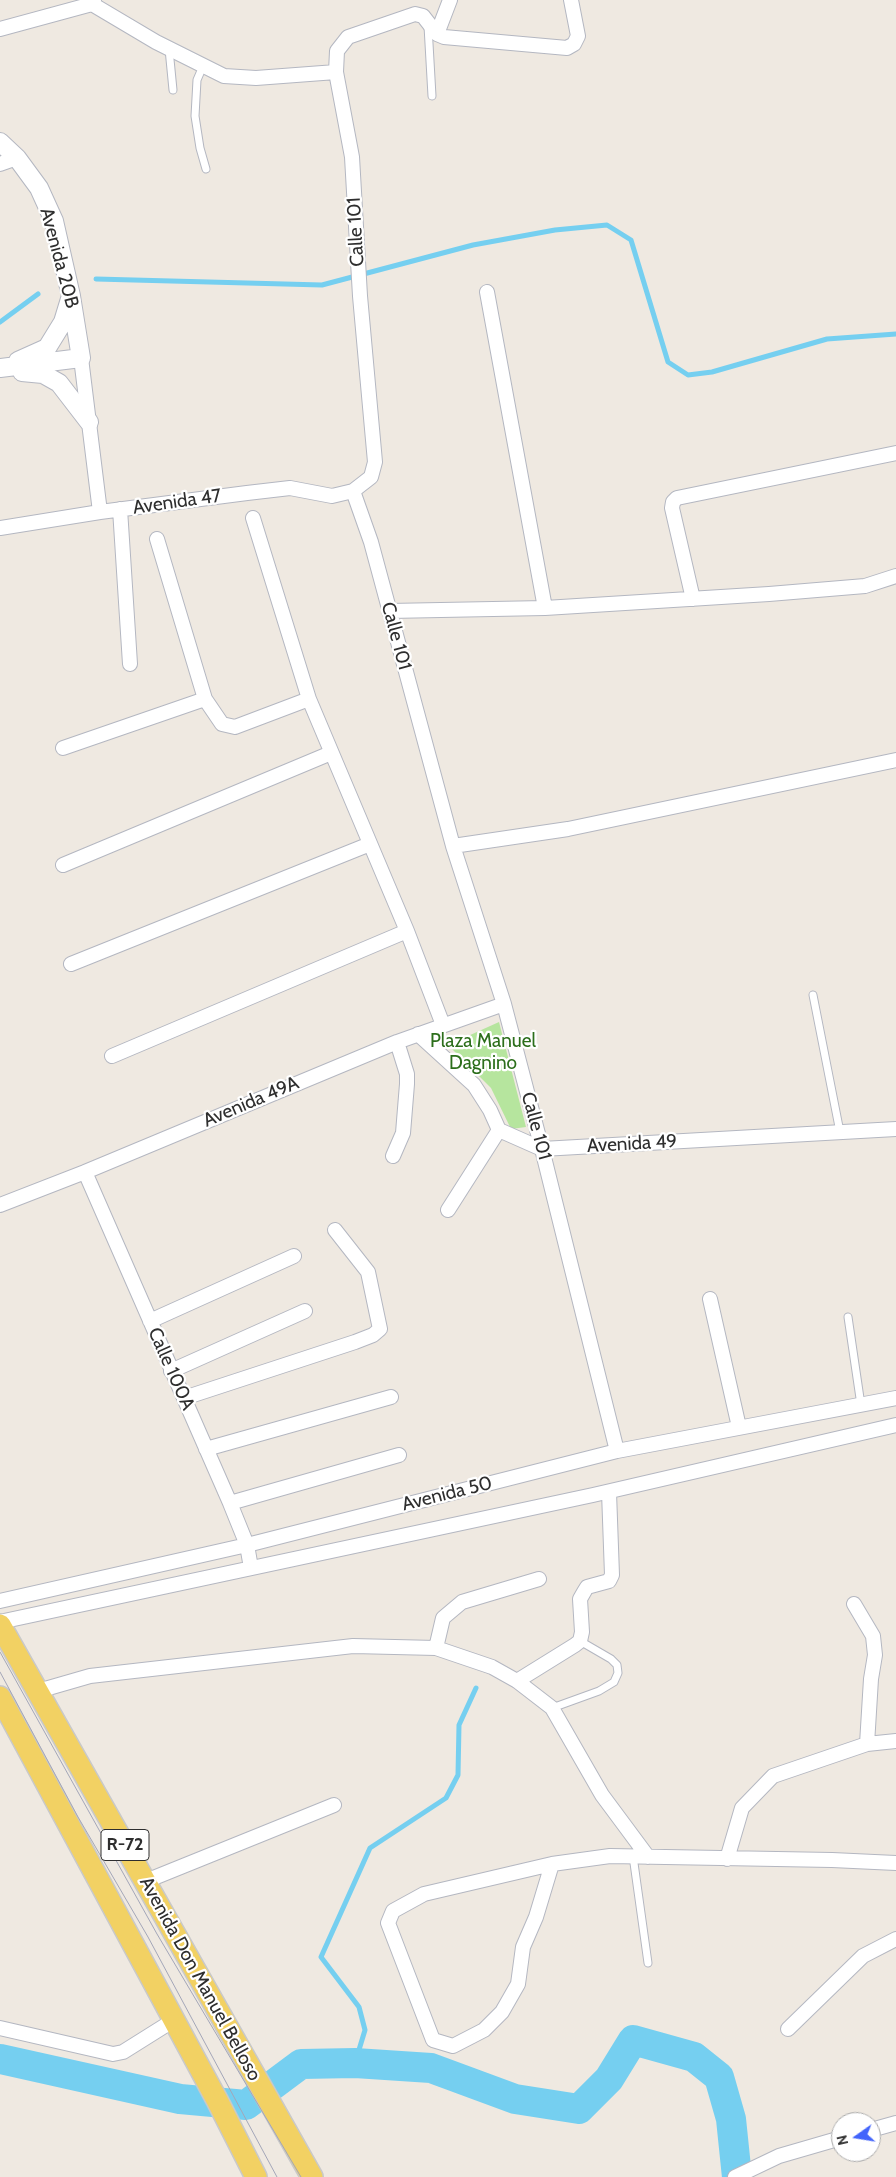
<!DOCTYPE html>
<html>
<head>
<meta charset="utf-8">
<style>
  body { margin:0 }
  #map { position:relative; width:896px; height:2177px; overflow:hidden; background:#efe9e1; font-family:Cabin,sans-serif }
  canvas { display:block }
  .north { position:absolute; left:831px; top:2112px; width:50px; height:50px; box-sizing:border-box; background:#fff; border:1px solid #ababab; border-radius:50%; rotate:257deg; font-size:14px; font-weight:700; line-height:20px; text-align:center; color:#2e2e2e }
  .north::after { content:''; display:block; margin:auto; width:18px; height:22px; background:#4264fb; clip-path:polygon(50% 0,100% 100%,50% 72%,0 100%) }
</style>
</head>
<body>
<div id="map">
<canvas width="896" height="2177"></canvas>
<div class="north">N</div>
</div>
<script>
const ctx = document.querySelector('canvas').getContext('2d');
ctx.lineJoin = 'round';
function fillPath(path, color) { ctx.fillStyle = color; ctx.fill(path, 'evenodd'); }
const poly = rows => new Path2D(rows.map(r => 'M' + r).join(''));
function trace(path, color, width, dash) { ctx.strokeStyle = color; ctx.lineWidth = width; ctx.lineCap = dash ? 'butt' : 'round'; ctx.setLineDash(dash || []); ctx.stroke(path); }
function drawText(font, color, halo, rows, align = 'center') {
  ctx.font = font + ' Cabin,sans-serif'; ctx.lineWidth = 4.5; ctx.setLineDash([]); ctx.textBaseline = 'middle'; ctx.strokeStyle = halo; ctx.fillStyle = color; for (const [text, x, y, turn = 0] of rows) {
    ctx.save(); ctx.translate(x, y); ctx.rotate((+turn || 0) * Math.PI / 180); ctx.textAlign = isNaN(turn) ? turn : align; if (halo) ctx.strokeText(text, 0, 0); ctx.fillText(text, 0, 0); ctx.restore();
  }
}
fillPath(poly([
  [499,1022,526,1127,511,1129,491,1088,448,1045]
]), '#b6e59e');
trace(poly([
  [96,279,322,285,473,245,555,230,607,225,631,240,668,362,688,375,712,372,827,339,896,334],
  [0,322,38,294],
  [355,2063,365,2030,359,2007,321,1957,370,1848,446,1798,458,1775,459,1725,476,1688]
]), '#75cff0', 5);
trace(poly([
  [0,2059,180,2099,246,2105,301,2064,355,2063,431,2068,515,2099,579,2109,609,2079,633,2040,694,2057,719,2077,731,2119,737,2177]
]), '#75cff0', 30);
const service = poly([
  [428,26,432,96],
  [169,49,173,90],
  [203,66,197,80,195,116,200,148,206,169],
  [813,995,840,1132],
  [848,1317,861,1405],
  [552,1708,599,1691,614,1682,618,1673,617,1665,611,1659,580,1641],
  [633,1856,648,1963]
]);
const minor = poly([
  [0,29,92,4,94,0],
  [437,34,450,0],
  [336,72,337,51,348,37,415,14,423,16,437,34,444,37,567,48,574,44,578,36,571,0],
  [0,164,17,158],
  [487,292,545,608],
  [81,358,100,512],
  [353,491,371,542,453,846,504,1004,542,1149,617,1451],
  [120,509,130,664],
  [253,518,309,699,407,931,443,1025],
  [0,528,100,512,247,493,290,488,332,496,353,491,371,477,375,462,360,296,352,157,336,72,256,78,224,76,156,42,92,4],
  [157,539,205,699,222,724,235,727,309,699],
  [693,599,672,508,673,502,677,498,896,453],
  [389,611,545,608,769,594,865,586,896,576],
  [63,748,205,699],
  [453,846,568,829,896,760],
  [63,865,331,753],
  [71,964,370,844],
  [418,1034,474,1085,490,1110,499,1130,542,1149,896,1129],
  [112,1056,407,931],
  [393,1156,403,1133,407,1084,407,1074,397,1042],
  [85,1172,230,1503,247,1545,251,1568],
  [0,1205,85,1172,397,1042,504,1004],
  [448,1210,499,1130],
  [710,1299,739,1427],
  [150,1321,294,1256],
  [171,1371,305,1311],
  [184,1398,355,1342,373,1335,380,1329,368,1272,335,1230],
  [206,1449,391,1397],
  [230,1503,399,1455],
  [0,1601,247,1545,617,1451,896,1398],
  [854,1604,873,1636,875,1655,871,1679,867,1744],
  [0,1622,593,1495,896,1425],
  [436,1648,443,1618,462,1602,539,1579],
  [517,1681,575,1645,580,1641,582,1632,580,1599,584,1592,587,1587,609,1581,612,1575,609,1492],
  [38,1691,90,1676,353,1646,436,1648,492,1667,517,1681,552,1708,602,1795,648,1857],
  [727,1859,742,1808,773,1776,867,1744,896,1741],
  [552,1864,536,1917,523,1947,518,1984,502,2012,484,2030,453,2046,433,2040,388,1923,393,1911,424,1894,552,1864,610,1856,832,1860,896,1863],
  [146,1881,334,1805],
  [0,2028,113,2054,123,2052,174,2020],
  [788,2029,863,1956,896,1939],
  [871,2130,896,2123],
  [735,2177,779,2156,841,2138]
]);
const tertiary = poly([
  [0,142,17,158,39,188,54,221,71,296,81,358,0,368],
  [18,361,47,348,63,322,70,299],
  [22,372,43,374,59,383,89,422]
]);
const primary = poly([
  [0,1625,312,2177],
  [0,1697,217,2100,256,2177]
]);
trace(service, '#b4b7c1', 9);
trace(minor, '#b4b7c1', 16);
trace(tertiary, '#b4b7c1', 20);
trace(primary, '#c9c9c9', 24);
trace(service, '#fff', 7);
trace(minor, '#fff', 14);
trace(tertiary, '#fff', 18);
trace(primary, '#f2d163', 21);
trace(poly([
  [0,1652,157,1934,301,2177],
  [0,1672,78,1817,148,1937,277,2177]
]), '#a3a6b8', 1);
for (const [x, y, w] of [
  [125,1845,48]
]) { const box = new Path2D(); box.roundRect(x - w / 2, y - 15.5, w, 31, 4); ctx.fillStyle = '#fff'; ctx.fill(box); trace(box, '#2e2e2e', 1); }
drawText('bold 18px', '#2e2e2e', null, [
  ["R-72",125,1845]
]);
drawText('19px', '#2e2e2e', '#fff', [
  ["Calle 101",356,232,-93],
  ["Avenida 20B",59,258,75],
  ["Avenida 47",177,502,-8],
  ["Calle 101",396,636,75],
  ["Avenida 49A",251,1102,-23],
  ["Calle 101",536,1126,75],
  ["Avenida 49",632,1144,-3],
  ["Calle 100A",171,1369,66],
  ["Avenida 50",447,1494,-14],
  ["Avenida Don Manuel Belloso",200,1979,61]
]);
drawText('19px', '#2c6e1b', '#fff', [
  ["Plaza Manuel",483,1041],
  ["Dagnino",483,1063]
]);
</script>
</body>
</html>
